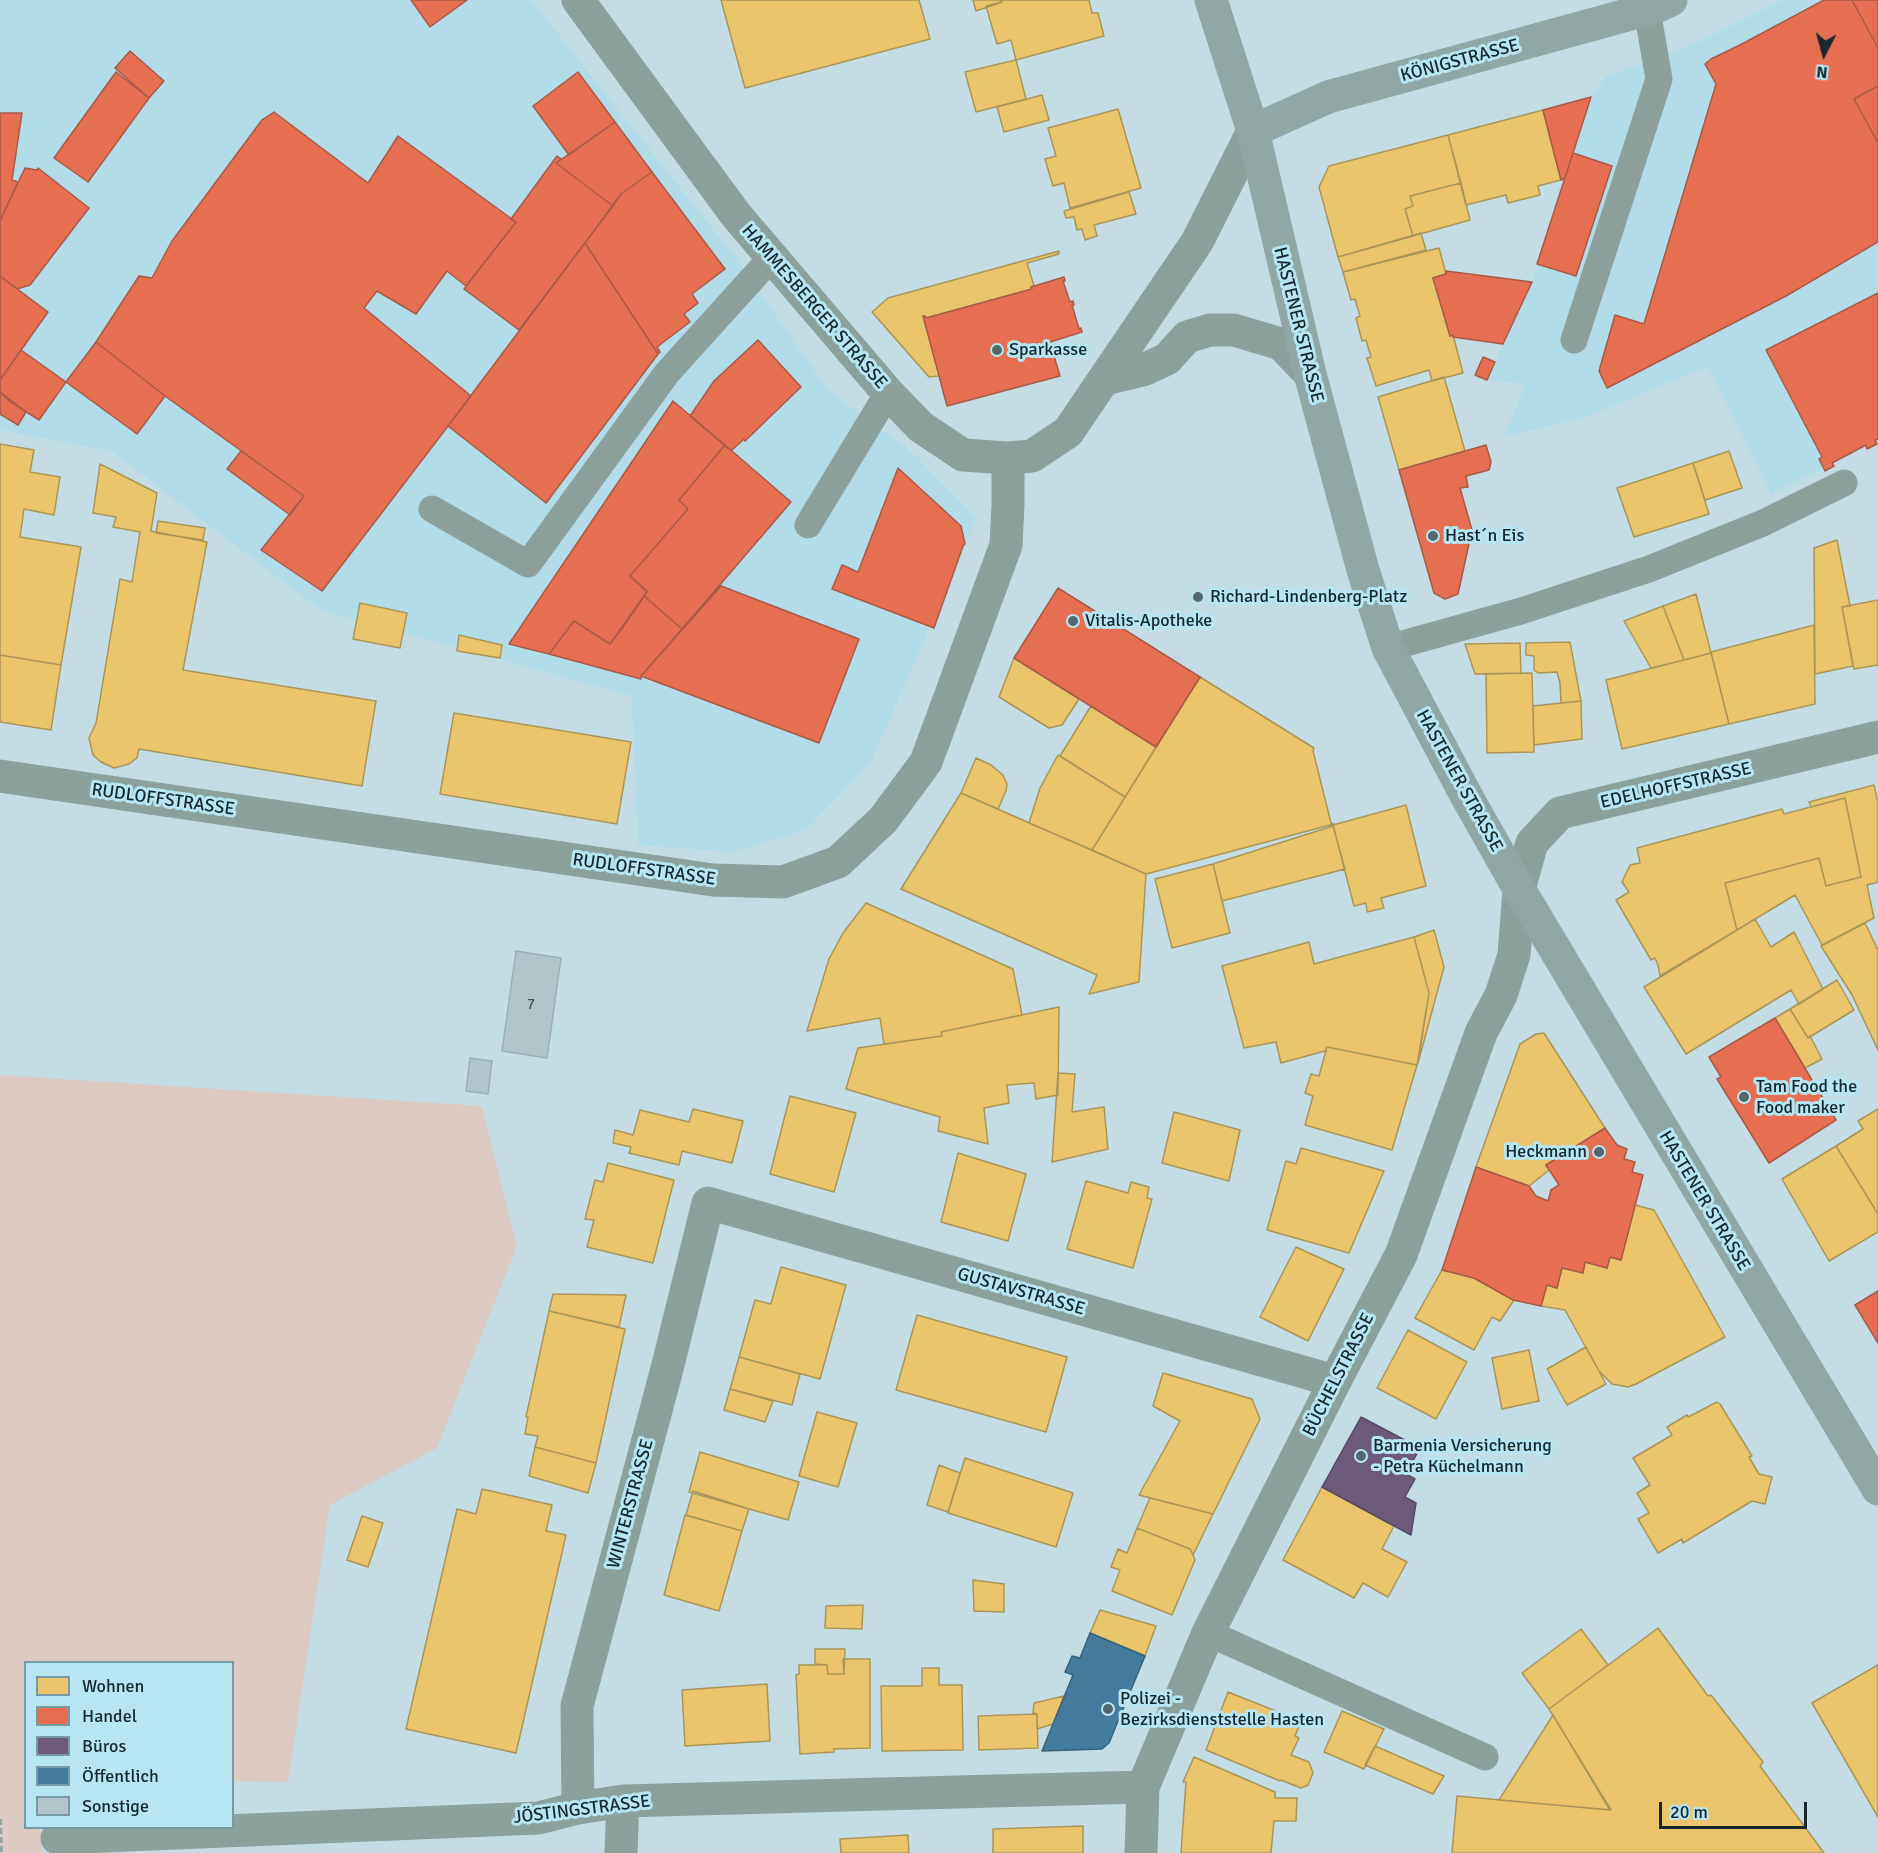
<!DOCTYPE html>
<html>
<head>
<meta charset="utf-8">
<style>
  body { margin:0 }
  #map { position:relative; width:1878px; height:1853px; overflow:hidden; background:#c4dde5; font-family:Signika,sans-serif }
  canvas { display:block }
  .legend { position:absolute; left:24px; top:1661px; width:210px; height:168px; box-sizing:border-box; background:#b7e5f2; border:2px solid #7799a3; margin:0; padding:8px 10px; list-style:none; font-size:18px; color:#16282d }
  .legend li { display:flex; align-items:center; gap:12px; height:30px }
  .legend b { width:30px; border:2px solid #7799a3 }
  .north { position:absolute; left:1794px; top:24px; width:60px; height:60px; -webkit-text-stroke:4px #b7e5f2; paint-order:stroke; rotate:186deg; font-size:16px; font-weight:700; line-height:24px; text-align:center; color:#16282d }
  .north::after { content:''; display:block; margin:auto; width:21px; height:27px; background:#16282d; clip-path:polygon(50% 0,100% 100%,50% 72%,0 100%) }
  .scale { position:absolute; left:1659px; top:1802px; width:148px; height:27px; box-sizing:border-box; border:3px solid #16282d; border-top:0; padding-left:8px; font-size:18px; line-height:21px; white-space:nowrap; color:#16282d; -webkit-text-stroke:4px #b7e5f2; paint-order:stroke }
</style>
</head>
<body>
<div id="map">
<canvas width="1878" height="1853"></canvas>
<ul class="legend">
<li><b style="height:16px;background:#e9c46a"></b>Wohnen</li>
<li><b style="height:16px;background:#e76f51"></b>Handel</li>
<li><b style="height:16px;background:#6d597a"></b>Büros</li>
<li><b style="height:16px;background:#457b9d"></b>Öffentlich</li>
<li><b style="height:16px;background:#b1c4ca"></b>Sonstige</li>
</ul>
<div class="north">N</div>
<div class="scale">20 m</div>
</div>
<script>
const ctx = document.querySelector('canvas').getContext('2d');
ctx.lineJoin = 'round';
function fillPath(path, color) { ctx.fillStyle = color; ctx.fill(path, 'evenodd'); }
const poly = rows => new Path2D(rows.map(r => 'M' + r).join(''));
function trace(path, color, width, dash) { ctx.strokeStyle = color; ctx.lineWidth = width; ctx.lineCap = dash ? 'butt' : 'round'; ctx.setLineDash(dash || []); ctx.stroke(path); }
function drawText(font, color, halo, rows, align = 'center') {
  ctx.font = font + ' Signika,sans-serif'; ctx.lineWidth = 6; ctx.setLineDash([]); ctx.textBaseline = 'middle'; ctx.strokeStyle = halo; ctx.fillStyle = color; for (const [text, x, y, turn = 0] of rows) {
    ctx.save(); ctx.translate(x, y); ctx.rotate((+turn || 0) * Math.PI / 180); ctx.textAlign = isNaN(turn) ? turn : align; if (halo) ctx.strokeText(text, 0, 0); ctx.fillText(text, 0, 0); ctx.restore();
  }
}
fillPath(poly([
  [0,0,531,0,736,258,828,390,913,453,977,519,871,762,806,830,732,852,638,845,632,696,321,610,111,451,0,430],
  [1782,0,1878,0,1878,441,1771,494,1708,366,1584,418,1504,436,1526,384,1487,380,1531,284,1562,180,1573,153,1591,97,1606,77,1692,45]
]), '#b3dce9');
fillPath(poly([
  [0,1075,482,1106,517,1246,437,1448,330,1505,288,1782,233,1781,232,1662,26,1662,26,1828,41,1828,42,1853,0,1853]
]), '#ddcac3');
const homes = poly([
  [721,0,919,0,930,39,745,88,721,0],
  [973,0,1001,0,1002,2,976,11,973,0],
  [1001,0,1089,0,1092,13,1098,13,1104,36,1016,60,1011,40,997,44,986,6,1002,2,1001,0],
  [1016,60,1026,99,976,112,965,72,1016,60],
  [1042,95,1049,120,1004,132,997,107,1042,95],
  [1118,109,1141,188,1070,208,1064,183,1053,186,1045,159,1056,156,1048,128,1118,109],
  [1543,110,1561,180,1538,186,1540,195,1508,203,1506,195,1466,205,1448,135,1543,110],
  [1448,135,1461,183,1410,196,1413,206,1405,209,1413,236,1338,257,1319,187,1329,166,1448,135],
  [1461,183,1470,220,1413,236,1405,209,1413,206,1410,196,1461,183],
  [1129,192,1136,214,1094,225,1097,236,1085,240,1082,229,1077,230,1074,217,1066,218,1064,211,1129,192],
  [1421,233,1426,250,1343,272,1338,257,1421,233],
  [1439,248,1446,274,1433,278,1450,336,1453,335,1463,373,1432,381,1429,370,1376,386,1367,358,1371,357,1366,340,1362,341,1356,318,1360,316,1355,299,1351,300,1343,272,1439,248],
  [1059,251,1059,254,1027,263,1034,286,1031,287,1032,289,926,318,925,316,923,316,940,375,938,376,929,377,872,312,888,298,1059,251],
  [1444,377,1465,451,1399,470,1378,397,1444,377],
  [0,444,34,450,30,472,60,477,54,515,24,509,20,537,81,547,61,665,0,655,0,444],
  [1729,451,1742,488,1705,500,1693,463,1729,451],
  [1693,463,1709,514,1634,537,1617,488,1693,463],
  [100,464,157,493,151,531,207,542,183,670,376,701,362,786,139,749,137,758,129,764,114,768,101,762,93,755,89,738,96,723,120,579,132,582,140,532,113,527,116,517,93,513,100,464],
  [158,521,205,528,203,540,156,533,158,521],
  [1837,540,1850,606,1842,607,1853,666,1815,674,1814,548,1837,540],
  [1696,594,1711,653,1684,660,1663,606,1696,594],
  [1878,600,1878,665,1854,669,1842,607,1878,600],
  [360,603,407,613,400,648,353,639,360,603],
  [1663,606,1684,660,1651,668,1624,621,1663,606],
  [1814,625,1815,704,1729,724,1711,652,1814,625],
  [459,635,502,645,500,658,457,651,459,635],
  [1570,642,1581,701,1561,703,1560,683,1557,672,1538,673,1534,670,1534,656,1526,655,1526,643,1570,642],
  [1520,643,1521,673,1475,674,1465,644,1520,643],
  [1711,653,1729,724,1622,749,1606,680,1711,653],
  [0,655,61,665,51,730,0,722,0,655],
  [1014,658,1079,699,1062,725,1049,728,999,697,1014,658],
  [1532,673,1534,752,1487,753,1486,674,1532,673],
  [1200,677,1314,748,1313,751,1331,823,1334,824,1146,874,1092,850,1200,677],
  [1581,701,1582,739,1534,745,1533,706,1581,701],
  [1091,706,1156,747,1125,797,1060,756,1091,706],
  [454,713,631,742,617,824,440,794,454,713],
  [1058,755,1125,797,1092,850,1029,823,1040,788,1058,755],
  [976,758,991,765,1003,775,1007,784,1006,791,998,809,961,793,976,758],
  [1874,785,1878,803,1878,882,1867,885,1874,918,1822,945,1795,895,1737,930,1725,883,1819,858,1826,886,1861,877,1845,798,1811,807,1809,802,1874,785],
  [961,793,1146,874,1139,982,1089,994,1097,975,901,889,961,793],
  [1845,798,1861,877,1826,886,1819,858,1725,883,1737,930,1660,976,1658,965,1655,958,1651,960,1616,900,1629,892,1622,882,1630,865,1640,863,1637,848,1782,809,1784,814,1845,798],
  [1406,805,1426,886,1381,898,1384,908,1367,912,1366,903,1354,906,1333,825,1406,805],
  [1333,826,1345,869,1222,901,1213,864,1333,826],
  [1213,864,1230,933,1172,948,1155,879,1213,864],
  [866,903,1013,969,1022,1015,941,1032,942,1036,884,1044,880,1018,807,1031,829,959,843,933,866,903],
  [1755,919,1771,947,1794,932,1823,989,1799,1004,1791,990,1686,1054,1644,987,1755,919],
  [1865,923,1878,950,1878,1050,1852,995,1821,946,1865,923],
  [1434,930,1444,967,1418,1063,1429,993,1414,937,1434,930],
  [1414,937,1429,993,1417,1065,1327,1047,1325,1051,1281,1063,1276,1042,1244,1048,1222,966,1309,942,1314,964,1414,937],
  [1837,980,1854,1010,1808,1038,1790,1009,1837,980],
  [1059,1007,1058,1095,1036,1099,1034,1083,1007,1085,1009,1103,984,1108,988,1144,938,1131,940,1117,846,1089,858,1048,942,1036,941,1032,1059,1007],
  [1790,1009,1808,1038,1810,1036,1822,1059,1805,1068,1775,1018,1790,1009],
  [1544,1033,1605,1128,1546,1165,1549,1170,1529,1186,1476,1167,1520,1044,1536,1034,1544,1033],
  [1327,1047,1417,1065,1392,1150,1305,1125,1313,1096,1305,1093,1311,1074,1319,1076,1327,1047],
  [1058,1073,1075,1074,1072,1112,1104,1107,1108,1149,1052,1162,1058,1073],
  [790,1096,856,1113,834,1192,770,1174,790,1096],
  [693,1109,743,1121,732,1163,682,1151,679,1165,629,1153,631,1147,613,1143,615,1130,633,1135,640,1110,689,1122,693,1109],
  [1878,1109,1878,1214,1836,1146,1863,1129,1858,1121,1878,1109],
  [1174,1112,1240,1130,1229,1181,1162,1163,1174,1112],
  [1836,1146,1878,1214,1878,1232,1829,1261,1782,1179,1836,1146],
  [1301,1148,1384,1171,1349,1253,1267,1230,1286,1161,1296,1164,1301,1148],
  [958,1153,1026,1174,1008,1241,941,1222,958,1153],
  [608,1163,674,1180,653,1263,587,1247,594,1220,585,1219,595,1180,603,1182,608,1163],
  [1086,1181,1128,1193,1131,1182,1149,1187,1147,1198,1152,1199,1133,1268,1067,1249,1086,1181],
  [1635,1205,1654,1210,1725,1337,1636,1384,1628,1387,1612,1384,1599,1371,1565,1310,1541,1306,1547,1285,1557,1288,1562,1268,1583,1273,1585,1262,1607,1268,1610,1257,1621,1260,1635,1205],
  [1296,1247,1344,1269,1308,1341,1260,1317,1296,1247],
  [781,1267,846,1285,820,1379,739,1357,755,1300,771,1304,781,1267],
  [1442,1270,1474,1278,1514,1300,1500,1321,1492,1317,1474,1350,1415,1318,1442,1270],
  [553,1294,626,1295,619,1327,549,1311,553,1294],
  [549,1311,625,1329,596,1463,535,1447,538,1436,525,1434,528,1417,526,1417,549,1311],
  [917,1315,1067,1357,1046,1432,896,1390,917,1315],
  [1408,1330,1467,1362,1436,1419,1377,1388,1408,1330],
  [1586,1347,1606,1384,1567,1405,1547,1369,1586,1347],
  [1529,1350,1539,1401,1502,1409,1492,1358,1529,1350],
  [739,1357,800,1374,792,1405,730,1389,739,1357],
  [1163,1373,1252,1399,1260,1419,1213,1514,1139,1495,1180,1421,1153,1406,1163,1373],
  [730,1389,773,1401,765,1422,724,1410,730,1389],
  [1717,1402,1720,1404,1752,1456,1749,1457,1759,1474,1772,1477,1765,1504,1752,1501,1683,1543,1682,1539,1658,1553,1638,1519,1649,1513,1637,1493,1650,1485,1633,1458,1672,1435,1667,1427,1687,1415,1688,1417,1717,1402],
  [817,1412,857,1423,838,1487,799,1476,817,1412],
  [535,1447,596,1463,588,1493,529,1476,535,1447],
  [700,1452,799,1482,788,1520,689,1492,700,1452],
  [965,1458,1073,1493,1056,1547,948,1513,965,1458],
  [939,1465,960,1473,948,1512,927,1505,939,1465],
  [1322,1487,1394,1526,1382,1549,1407,1562,1388,1597,1363,1583,1354,1598,1283,1560,1322,1487],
  [482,1489,552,1505,546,1531,566,1535,516,1753,406,1729,457,1509,476,1514,482,1489],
  [693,1491,749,1509,742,1531,686,1515,693,1491],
  [1150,1498,1213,1514,1193,1555,1190,1549,1137,1528,1150,1498],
  [685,1515,742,1531,719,1611,664,1595,685,1515],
  [362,1516,383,1523,368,1567,347,1560,362,1516],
  [1137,1528,1190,1549,1193,1555,1195,1560,1172,1615,1112,1591,1120,1570,1111,1567,1118,1549,1127,1553,1137,1528],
  [973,1580,1004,1584,1004,1612,974,1611,973,1580],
  [863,1605,862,1629,825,1628,826,1606,863,1605],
  [1100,1610,1156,1626,1145,1656,1090,1633,1100,1610],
  [1658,1628,1708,1696,1711,1695,1763,1762,1760,1766,1824,1853,1452,1853,1457,1796,1611,1810,1549,1709,1658,1628],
  [1581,1629,1608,1665,1549,1709,1522,1673,1581,1629],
  [815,1649,845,1649,844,1674,828,1674,827,1665,815,1664,815,1649],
  [843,1659,870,1659,870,1748,834,1749,834,1752,800,1754,796,1675,799,1674,799,1665,827,1665,828,1674,844,1674,843,1659],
  [1878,1665,1878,1817,1812,1703,1878,1665],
  [922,1668,939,1668,939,1685,962,1685,963,1750,882,1751,881,1686,922,1686,922,1668],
  [767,1684,770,1741,685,1746,682,1690,767,1684],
  [1228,1692,1301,1721,1295,1736,1299,1738,1291,1755,1309,1762,1313,1773,1308,1785,1301,1788,1281,1780,1280,1781,1206,1750,1228,1692],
  [1064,1696,1053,1724,1037,1729,1037,1714,1033,1713,1034,1703,1064,1696],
  [1342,1711,1384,1729,1364,1769,1324,1752,1342,1711],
  [1037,1714,1038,1748,979,1750,978,1716,1037,1714],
  [1553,1715,1610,1810,1499,1800,1553,1715],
  [1375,1746,1444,1776,1433,1794,1365,1765,1375,1746],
  [1194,1757,1275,1792,1275,1798,1297,1798,1296,1821,1274,1821,1271,1853,1181,1853,1186,1782,1183,1782,1194,1757],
  [1083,1826,1083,1853,993,1853,993,1829,1083,1826],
  [908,1835,909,1853,841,1853,840,1839,908,1835]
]);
fillPath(homes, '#e9c46a');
trace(homes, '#aa9558', 1.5);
const shops = poly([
  [411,0,467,0,430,27,411,0],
  [1824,0,1852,0,1878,48,1878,86,1854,99,1878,143,1878,242,1786,296,1607,388,1599,371,1615,315,1644,324,1716,84,1705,64,1711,59,1740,45,1824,0],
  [1852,0,1878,0,1878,48,1852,0],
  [130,51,164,81,149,98,115,68,130,51],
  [116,72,149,98,88,182,54,158,116,72],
  [578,72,615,122,569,155,533,106,578,72],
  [1878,86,1878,143,1854,99,1878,86],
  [1591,97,1565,178,1561,180,1543,110,1591,97],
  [274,112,368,183,398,136,516,222,466,286,447,271,416,314,377,291,364,308,471,396,322,591,261,550,304,496,165,396,96,342,139,276,152,278,172,241,262,120,274,112],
  [0,113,22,113,12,180,18,182,0,221,0,113],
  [615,122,652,172,621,194,613,206,556,163,615,122],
  [1573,153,1612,166,1576,276,1537,264,1573,153],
  [557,156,561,159,556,163,613,206,519,330,464,289,516,222,511,219,557,156],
  [25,168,37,170,38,168,89,208,30,285,17,289,0,276,0,221,25,168],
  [652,172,725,269,692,294,698,303,684,314,690,322,657,347,660,352,658,354,585,243,621,194,652,172],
  [585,243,658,354,546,503,448,426,585,243],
  [1446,271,1532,282,1503,344,1453,337,1453,335,1450,336,1433,278,1446,274,1446,271],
  [0,276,48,312,0,380,0,276],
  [1064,277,1065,281,1063,281,1070,302,1073,301,1074,305,1072,305,1079,329,1081,328,1082,332,1050,342,1060,376,947,406,923,316,925,316,926,318,1032,289,1031,287,1064,277],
  [1878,293,1878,439,1875,440,1877,444,1867,449,1866,445,1832,463,1834,466,1825,471,1819,459,1822,457,1766,350,1878,293],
  [758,340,801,387,745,441,744,439,731,451,690,416,714,381,758,340],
  [96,342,165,396,137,434,66,382,96,342],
  [21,350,66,382,39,420,8,400,0,392,0,380,21,350],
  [1483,357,1495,362,1487,380,1475,375,1483,357],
  [0,392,26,412,18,425,0,414,0,392],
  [673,401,725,445,679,500,688,509,630,576,647,592,623,627,610,644,574,621,549,654,509,644,673,401],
  [725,445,791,502,682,629,644,596,647,591,630,576,688,509,679,500,725,445],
  [1486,445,1491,462,1489,470,1466,476,1468,487,1460,488,1472,530,1458,594,1445,599,1434,593,1399,470,1486,445],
  [241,451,304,496,290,515,227,469,241,451],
  [898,468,961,526,965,544,963,546,934,628,832,589,842,565,858,572,898,468],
  [721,586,859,639,819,743,641,676,721,586],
  [1058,588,1200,677,1156,747,1014,658,1058,588],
  [644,596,682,629,641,676,641,679,549,654,574,621,610,644,644,596],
  [1775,1018,1836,1120,1769,1163,1717,1079,1721,1077,1709,1057,1775,1018],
  [1605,1128,1617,1145,1627,1149,1624,1159,1635,1162,1632,1172,1643,1175,1621,1260,1610,1257,1607,1268,1585,1262,1583,1273,1562,1268,1557,1288,1547,1285,1541,1306,1513,1300,1474,1278,1442,1270,1476,1167,1529,1186,1536,1196,1548,1201,1551,1190,1559,1185,1546,1165,1605,1128],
  [1878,1291,1878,1343,1855,1305,1878,1291]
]);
fillPath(shops, '#e76f51');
trace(shops, '#a85a46', 1.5);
const offices = poly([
  [1361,1417,1420,1448,1406,1474,1415,1479,1405,1497,1416,1503,1411,1535,1322,1487,1361,1417]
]);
fillPath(offices, '#6d597a');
trace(offices, '#534a63', 1.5);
const public = poly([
  [1090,1633,1145,1656,1109,1743,1102,1749,1042,1751,1073,1675,1065,1672,1072,1656,1080,1658,1090,1633]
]);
fillPath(public, '#457b9d');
trace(public, '#37627b', 1.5);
const building = poly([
  [516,951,561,958,547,1058,502,1051,516,951],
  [470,1058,492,1061,488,1094,466,1091,470,1058]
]);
fillPath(building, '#b1c4ca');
trace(building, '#9cafb6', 1.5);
trace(poly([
  [0,1819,1,1853]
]), '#94a6a7', 4, [6, 3]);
trace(poly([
  [1574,340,1659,79,1647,10],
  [432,509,528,564,667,373,772,257],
  [808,525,888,393],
  [1388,648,1521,611,1649,569,1763,523,1844,483],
  [1208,1633,1485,1757]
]), '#8da19c', 27);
trace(poly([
  [578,0,736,215,888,393,921,427,963,455,1008,458,1032,456,1068,432,1197,242,1253,131],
  [1105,379,1143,370,1167,359,1187,337,1210,330,1234,330,1281,344,1310,374],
  [0,776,713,880,783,882,838,862,883,820,926,762,1006,545,1008,505,1008,458],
  [578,1808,577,1706,668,1365,708,1203,1335,1381],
  [57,1838,538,1818,578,1808,623,1801,1143,1787],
  [621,1853,623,1801],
  [1141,1853,1143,1787,1208,1633,1335,1381,1401,1255,1481,1033,1501,995,1514,955,1519,889,1532,843,1560,813,1878,737]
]), '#8da19c', 33);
trace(poly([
  [1211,0,1253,131,1310,374,1363,570,1388,648,1467,797,1519,889,1878,1489],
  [1253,131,1328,97,1656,7,1671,0]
]), '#91a7a5', 33);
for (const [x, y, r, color] of [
  [997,350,6,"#53676d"],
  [1433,536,6,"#53676d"],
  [1198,597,6,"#53676d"],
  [1073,621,6,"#53676d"],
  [1744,1097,6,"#53676d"],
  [1599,1152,6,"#53676d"],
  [1361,1456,6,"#53676d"],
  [1108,1709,6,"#53676d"]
]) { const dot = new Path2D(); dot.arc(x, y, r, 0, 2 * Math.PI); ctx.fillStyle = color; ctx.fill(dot); trace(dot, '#b7e5f2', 2); }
drawText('15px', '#3e5156', null, [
  ["7",531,1005]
]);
drawText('18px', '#16282d', '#b7e5f2', [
  ["KÖNIGSTRASSE",1460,61,-15],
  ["HAMMESBERGER STRASSE",814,307,49],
  ["HASTENER STRASSE",1298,325,76],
  ["HASTENER STRASSE",1459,781,61],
  ["EDELHOFFSTRASSE",1676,786,-13],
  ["RUDLOFFSTRASSE",163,800,8],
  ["RUDLOFFSTRASSE",644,870,8],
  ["HASTENER STRASSE",1704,1201,59],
  ["GUSTAVSTRASSE",1021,1292,16],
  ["BÜCHELSTRASSE",1339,1375,-63],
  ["WINTERSTRASSE",631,1504,-75],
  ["JÖSTINGSTRASSE",582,1810,-7]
]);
drawText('18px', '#16282d', '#b7e5f2', [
  ["Sparkasse",1009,350],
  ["Hast´n Eis",1445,536],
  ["Richard-Lindenberg-Platz",1210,597],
  ["Vitalis-Apotheke",1085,621],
  ["Tam Food the",1756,1087],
  ["Food maker",1756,1108],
  ["Heckmann",1587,1152,"right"],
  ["Barmenia Versicherung",1373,1446],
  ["- Petra Küchelmann",1373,1467],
  ["Polizei -",1120,1699],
  ["Bezirksdienststelle Hasten",1120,1720]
], 'left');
</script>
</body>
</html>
